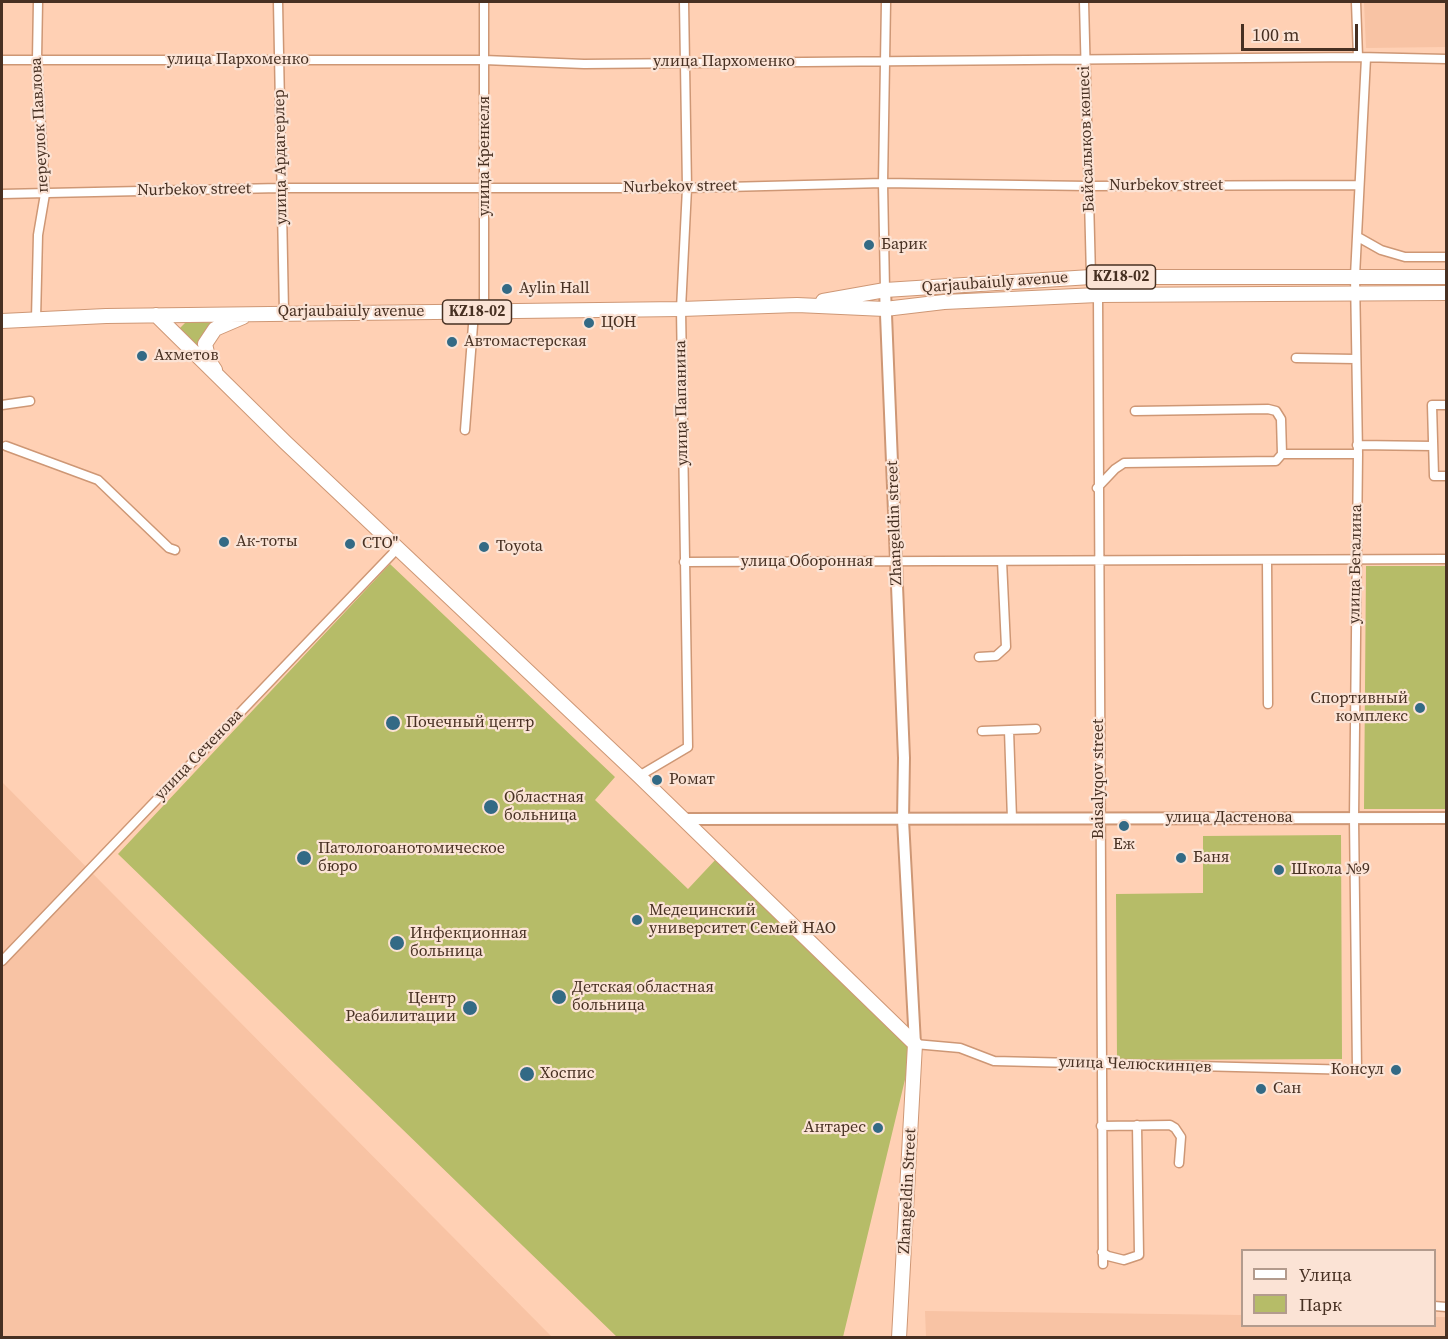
<!DOCTYPE html>
<html>
<head>
<meta charset="utf-8">
<style>
  body { margin:0 }
  #map { position:relative; width:1448px; height:1339px; overflow:hidden; background:#ffd0b4; font-family:"Source Serif 4",serif }
  canvas { display:block }
  .frame { position:absolute; inset:0; border:3px solid #473022; pointer-events:none }
  .legend { position:absolute; left:1241px; top:1249px; width:195px; height:78px; box-sizing:border-box; background:#fbe3d5; border:2px solid #b39b8d; margin:0; padding:8px 10px; list-style:none; font-size:18px; color:#473022 }
  .legend li { display:flex; align-items:center; gap:12px; height:30px }
  .legend b { width:30px; border:2px solid #b39b8d }
  .scale { position:absolute; left:1241px; top:24px; width:117px; height:27px; box-sizing:border-box; border:3px solid #473022; border-top:0; padding-left:8px; font-size:18px; line-height:21px; white-space:nowrap; color:#473022; -webkit-text-stroke:4px #fbe3d5; paint-order:stroke }
</style>
</head>
<body>
<div id="map">
<canvas width="1448" height="1339"></canvas>
<div class="frame"></div>
<ul class="legend">
<li><b style="height:8px;background:#fff"></b>Улица</li>
<li><b style="height:16px;background:#b6bc68"></b>Парк</li>
</ul>
<div class="scale">100 m</div>
</div>
<script>
const ctx = document.querySelector('canvas').getContext('2d');
ctx.lineJoin = 'round';
function fillPath(path, color) { ctx.fillStyle = color; ctx.fill(path, 'evenodd'); }
const poly = rows => new Path2D(rows.map(r => 'M' + r).join(''));
function trace(path, color, width, dash) { ctx.strokeStyle = color; ctx.lineWidth = width; ctx.lineCap = dash ? 'butt' : 'round'; ctx.setLineDash(dash || []); ctx.stroke(path); }
function drawText(font, color, halo, rows, align = 'center') {
  ctx.font = font + ' "Source Serif 4",serif'; ctx.lineWidth = 4.5; ctx.setLineDash([]); ctx.textBaseline = 'middle'; ctx.strokeStyle = halo; ctx.fillStyle = color; for (const [text, x, y, turn = 0] of rows) {
    ctx.save(); ctx.translate(x, y); ctx.rotate((+turn || 0) * Math.PI / 180); ctx.textAlign = isNaN(turn) ? turn : align; if (halo) ctx.strokeText(text, 0, 0); ctx.fillText(text, 0, 0); ctx.restore();
  }
}
fillPath(poly([
  [1364,2,1446,2,1446,47,1366,48],
  [2,782,552,1337,2,1337],
  [925,1311,1242,1315,1242,1326,1434,1326,1435,1317,1446,1317,1446,1337,926,1337]
]), '#f8c3a4');
fillPath(poly([
  [187,321,219,323,202,361,179,329],
  [390,564,615,777,595,800,688,889,718,857,909,1044,909,1063,843,1337,617,1337,118,854],
  [1366,566,1446,566,1446,809,1364,809],
  [1341,835,1342,1059,1117,1060,1116,894,1203,893,1203,836]
]), '#b6bc68');
const minor = poly([
  [278,2,284,312],
  [1084,2,1091,277],
  [1356,2,1358,57],
  [2,60,484,60,584,64,1358,57,1446,59],
  [2,194,280,188,687,188,883,183,1088,186,1359,185],
  [1358,237,1381,250,1405,257,1446,257],
  [885,290,883,183,886,2],
  [1098,295,1103,1264],
  [484,311,484,2],
  [36,319,38,235,45,194,37,59,38,2],
  [1296,358,1355,359],
  [2,405,30,401],
  [1446,405,1432,405,1434,476,1446,476],
  [1135,411,1268,409,1276,411,1281,419,1282,454],
  [465,430,474,312],
  [1357,445,1433,446],
  [6,446,98,480,169,548,175,550],
  [1097,488,1115,469,1124,463,1276,461,1282,454,1358,454],
  [1267,560,1268,704],
  [684,562,1446,559],
  [979,657,996,656,1006,647,1002,561],
  [1009,730,1036,729],
  [982,731,1009,730,1012,819],
  [639,776,688,747,681,309,687,188,684,2],
  [2,961,397,549],
  [915,1044,960,1048,994,1061,1357,1070,1354,818,1358,454,1355,276,1366,58],
  [1101,1126,1170,1125,1175,1128,1181,1137,1179,1163],
  [1102,1252,1108,1256,1124,1260,1139,1255,1137,1125],
  [1434,1306,1446,1307]
]);
const tertiary = poly([
  [885,290,904,758,903,820,915,1044],
  [683,819,1446,818]
]);
const trunk = poly([
  [823,301,885,290,1091,277,1446,277],
  [156,315,285,442,639,776,915,1044,899,1338],
  [2,321,106,316,681,309,797,305,885,309,944,302,1098,295,1446,293],
  [215,370,209,361,205,344,215,329,243,317]
]);
trace(minor, '#ce9775', 11);
trace(tertiary, '#ce9775', 14);
trace(trunk, '#ce9775', 16);
trace(minor, '#fff', 8);
trace(tertiary, '#fff', 10);
trace(trunk, '#fff', 14);
for (const [x, y, r, color] of [
  [869,245,6,"#336a85"],
  [507,289,6,"#336a85"],
  [589,323,6,"#336a85"],
  [452,342,6,"#336a85"],
  [142,356,6,"#336a85"],
  [224,542,6,"#336a85"],
  [350,544,6,"#336a85"],
  [484,547,6,"#336a85"],
  [1420,708,6,"#336a85"],
  [393,723,8,"#336a85"],
  [657,780,6,"#336a85"],
  [491,807,8,"#336a85"],
  [1124,826,6,"#336a85"],
  [304,858,8,"#336a85"],
  [1181,858,6,"#336a85"],
  [1279,870,6,"#336a85"],
  [637,920,6,"#336a85"],
  [397,943,8,"#336a85"],
  [559,997,8,"#336a85"],
  [470,1008,8,"#336a85"],
  [1396,1070,6,"#336a85"],
  [527,1074,8,"#336a85"],
  [1261,1089,6,"#336a85"],
  [878,1128,6,"#336a85"]
]) { const dot = new Path2D(); dot.arc(x, y, r, 0, 2 * Math.PI); ctx.fillStyle = color; ctx.fill(dot); trace(dot, '#fbe3d5', 2); }
for (const [x, y, w] of [
  [1121,277,69],
  [477,312,69]
]) { const box = new Path2D(); box.roundRect(x - w / 2, y - 12, w, 24, 4.5); ctx.fillStyle = '#fbe3d5'; ctx.fill(box); trace(box, '#473022', 1.5); }
drawText('bold 15px', '#473022', null, [
  ["KZ18-02",1121,277],
  ["KZ18-02",477,312]
]);
drawText('16px', '#473022', '#fbe3d5', [
  ["улица Пархоменко",238,60],
  ["улица Пархоменко",724,62],
  ["переулок Павлова",40,125,-93],
  ["Байсалықов көшесі",1087,139,-92],
  ["улица Кренкеля",485,156,-90],
  ["улица Ардагерлер",281,157,-91],
  ["Nurbekov street",1166,186],
  ["Nurbekov street",680,187,-1],
  ["Nurbekov street",194,190,-1],
  ["Qarjaubaiuly avenue",995,283,-4],
  ["Qarjaubaiuly avenue",351,312],
  ["улица Папанина",682,403,-91],
  ["Zhangeldin street",895,523,-92],
  ["улица Оборонная",807,562],
  ["улица Бегалина",1356,564,-89],
  ["улица Сеченова",199,755,-46],
  ["Baisalyqov street",1099,779,-90],
  ["улица Дастенова",1229,818],
  ["улица Челюскинцев",1135,1065,2],
  ["Zhangeldin Street",908,1191,-87]
]);
drawText('16px', '#473022', '#fbe3d5', [
  ["Барик",881,245],
  ["Aylin Hall",519,289],
  ["ЦОН",601,323],
  ["Автомастерская",464,342],
  ["Ахметов",154,356],
  ["Ак-тоты",236,542],
  ["СТО\"",362,544],
  ["Toyota",496,547],
  ["Спортивный",1408,699,"right"],
  ["комплекс",1408,717,"right"],
  ["Почечный центр",406,723],
  ["Ромат",669,780],
  ["Областная",504,798],
  ["больница",504,816],
  ["Еж",1124,845,"center"],
  ["Патологоанотомическое",318,849],
  ["бюро",318,867],
  ["Баня",1193,858],
  ["Школа №9",1291,870],
  ["Медецинский",649,911],
  ["университет Семей НАО",649,929],
  ["Инфекционная",410,934],
  ["больница",410,952],
  ["Детская областная",572,988],
  ["больница",572,1006],
  ["Центр",456,999,"right"],
  ["Реабилитации",456,1017,"right"],
  ["Консул",1384,1070,"right"],
  ["Хоспис",540,1074],
  ["Сан",1273,1089],
  ["Антарес",866,1128,"right"]
], 'left');
</script>
</body>
</html>
